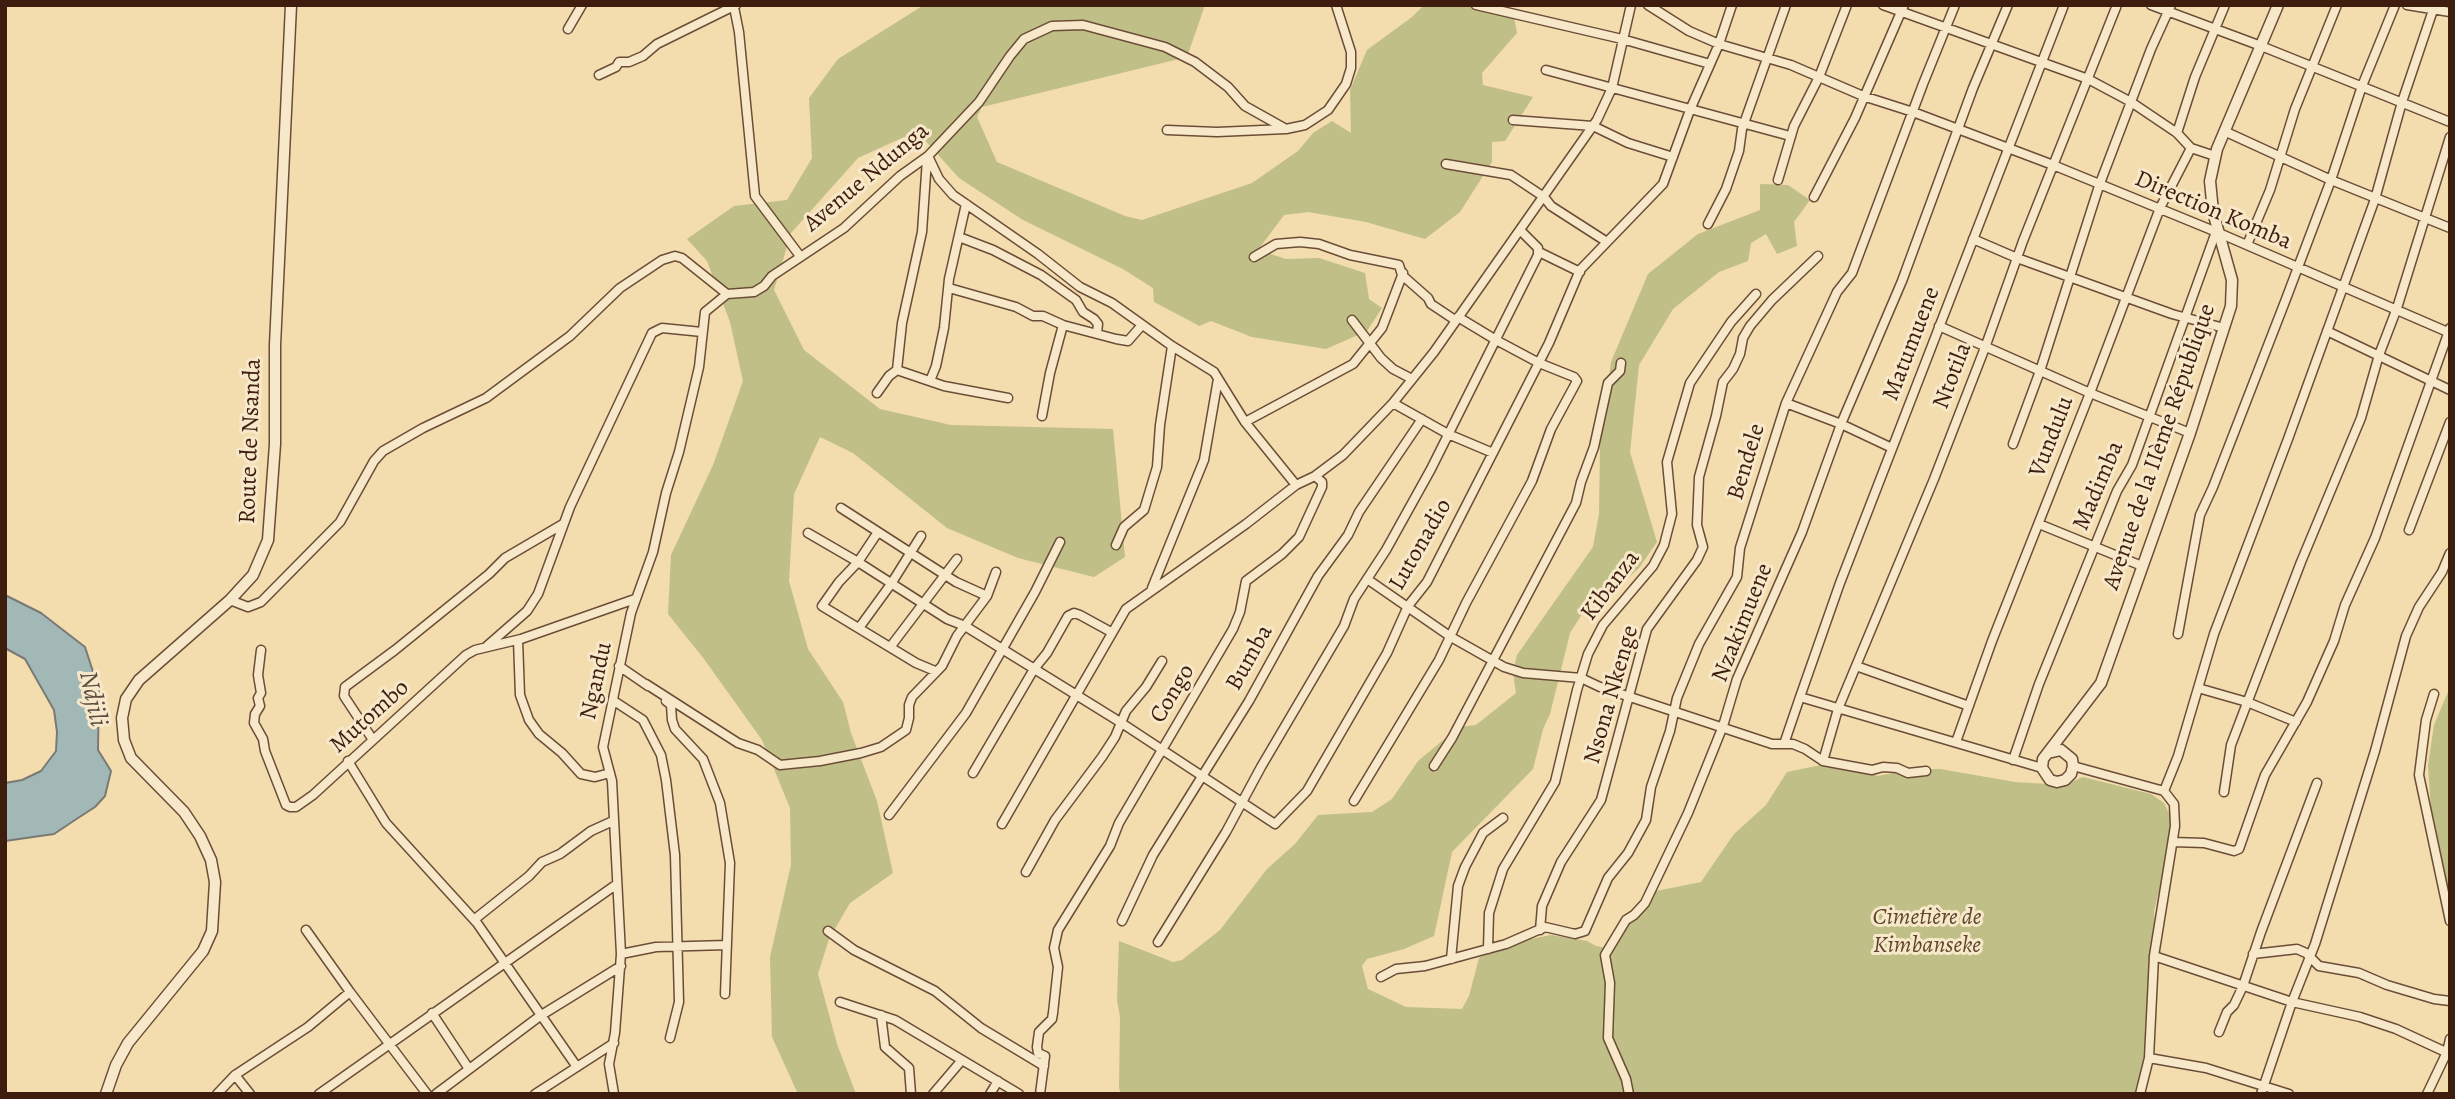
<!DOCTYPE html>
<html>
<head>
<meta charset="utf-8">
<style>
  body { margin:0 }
  #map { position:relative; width:2455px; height:1099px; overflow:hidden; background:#f3dcae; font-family:Alegreya,serif }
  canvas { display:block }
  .frame { position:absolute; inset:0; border:7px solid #3e1d0f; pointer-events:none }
</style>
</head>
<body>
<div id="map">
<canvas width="2455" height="1099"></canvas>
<div class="frame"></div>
</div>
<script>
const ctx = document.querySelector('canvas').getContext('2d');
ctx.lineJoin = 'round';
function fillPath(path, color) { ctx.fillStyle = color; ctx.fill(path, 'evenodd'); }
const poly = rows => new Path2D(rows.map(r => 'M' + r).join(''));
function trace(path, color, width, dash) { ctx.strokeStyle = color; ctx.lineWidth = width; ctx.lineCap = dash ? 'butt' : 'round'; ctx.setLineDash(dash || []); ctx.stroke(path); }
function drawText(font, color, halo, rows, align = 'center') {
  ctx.font = font + ' Alegreya,serif'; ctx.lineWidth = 6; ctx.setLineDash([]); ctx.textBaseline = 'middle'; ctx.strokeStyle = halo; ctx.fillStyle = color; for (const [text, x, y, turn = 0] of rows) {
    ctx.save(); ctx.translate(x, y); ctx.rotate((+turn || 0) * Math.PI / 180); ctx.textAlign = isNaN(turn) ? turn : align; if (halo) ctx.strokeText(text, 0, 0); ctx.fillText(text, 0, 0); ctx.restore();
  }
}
fillPath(poly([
  [924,5,1205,5,1187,57,982,107,977,117,997,162,1125,216,1142,220,1252,183,1298,151,1313,133,1332,121,1351,133,1350,90,1367,50,1412,17,1424,5,1497,5,1513,12,1517,33,1482,73,1483,85,1533,97,1505,141,1492,142,1492,162,1460,212,1425,239,1366,222,1308,212,1284,215,1258,250,1286,259,1319,258,1365,273,1369,299,1382,308,1367,331,1326,349,1252,337,1211,321,1199,326,1194,323,1154,302,1153,288,1123,269,1023,220,959,178,922,137,904,137,858,158,791,233,774,290,804,350,880,409,951,425,1113,429,1125,557,1094,577,1018,558,947,528,853,453,820,437,794,494,789,581,808,649,843,702,851,733,877,801,893,873,850,903,829,939,818,974,837,1044,856,1094,798,1094,772,1037,770,957,791,865,790,808,762,740,704,659,668,614,671,555,713,465,743,381,730,322,707,261,687,239,734,206,787,200,812,158,809,98,838,59],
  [1760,184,1788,185,1810,200,1794,222,1797,246,1777,254,1766,234,1751,243,1748,261,1719,272,1673,309,1639,365,1630,452,1657,542,1639,568,1608,596,1584,611,1570,633,1550,714,1543,729,1533,769,1452,852,1434,936,1404,949,1367,959,1362,966,1368,989,1406,1007,1462,1009,1469,996,1479,958,1506,944,1551,935,1587,941,1596,946,1608,948,1618,930,1642,908,1656,891,1701,882,1734,834,1766,805,1787,772,1821,765,1849,767,1878,776,1914,769,1940,769,2015,782,2064,785,2083,777,2151,794,2164,803,2175,826,2154,911,2156,947,2149,1058,2140,1094,1121,1094,1119,1088,1120,1017,1117,1000,1119,941,1173,962,1182,960,1220,930,1267,869,1295,844,1318,815,1372,812,1392,799,1418,761,1459,727,1476,725,1516,693,1513,672,1517,655,1593,547,1599,514,1600,445,1611,362,1648,274,1698,234,1760,210],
  [2450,687,2450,897,2431,811,2428,765,2434,725]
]), '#bfbf87');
const water = poly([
  [5,595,41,613,85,647,99,690,98,750,111,771,105,796,95,807,78,818,54,834,5,841,5,783,22,780,41,771,56,751,57,732,54,710,25,659,5,648,5,595]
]);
fillPath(water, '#a2b8b7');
trace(water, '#7a7a74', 2);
const minor = poly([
  [1476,5,1622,39,1710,64],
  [1648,5,1689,31,1719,44,1791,65,1863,96,1913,112,2053,165,2219,233,2450,333],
  [1883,5,2088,79,2131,102,2177,133,2191,148,2215,156],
  [2151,5,2261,46,2450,122],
  [2407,5,2450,12],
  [734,7,739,32,755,196,800,256],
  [568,29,582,5],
  [1546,70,1790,136],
  [599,75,616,67,619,62,629,62,643,56,657,44,736,5],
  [1513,120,1593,126,1628,143,1673,157],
  [1167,130,1217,132,1286,129],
  [2224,131,2331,180,2450,228],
  [2177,133,2195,77,2225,5],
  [928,156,939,179,953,195,1038,254,1080,287,1112,303,1172,346,1214,372,1245,422,1296,485],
  [1446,164,1511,175,1544,197,1551,206,1607,242],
  [1778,180,1794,126,1819,77,1847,5],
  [1814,197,1855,118,1904,5],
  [1708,224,1726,189,1739,151,1742,129,1786,5],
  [959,237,993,250,1041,275,1076,300,1083,312,1094,319,1098,324,1097,333],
  [1973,239,2017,258,2172,314,2224,328],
  [2247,245,2270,190,2295,109,2337,5],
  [1539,252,1580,272],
  [1254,257,1276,244,1300,242,1319,244,1350,255,1399,265,1402,275,1428,298,1431,304,1455,320],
  [949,288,1016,307,1033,316,1043,316,1063,325,1116,339,1128,341,1142,325],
  [1352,320,1381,358,1393,369,1412,379],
  [1939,326,2090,393,2190,433],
  [2327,331,2450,390],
  [897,370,944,386,1008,398],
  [930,381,936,366,944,328,949,279,966,204],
  [877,393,889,376,897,370,902,323,922,232,927,159],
  [1393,403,1448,434,1493,453],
  [1786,403,1841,424,1892,448],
  [1042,416,1050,373,1063,325],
  [1245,422,1353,364,1382,328,1403,273],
  [2013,444,2040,371,2099,186,2151,49,2171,5],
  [841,508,956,582,987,596],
  [2039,524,2142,566],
  [2409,530,2450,422],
  [878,532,858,562,839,582,822,606,916,663,935,671],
  [808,533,858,562,947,619,965,626,1120,722,1275,824,1307,791,1387,653,1408,606,1427,582,1549,343,1580,270,1663,184,1690,110,1719,44,1732,5],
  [1116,545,1124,527,1144,510,1157,467,1160,425,1172,346],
  [1367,579,1451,637,1504,667,1523,673,1581,678,1600,687,1772,744,1793,744,1805,749,1823,761,1872,770,1883,767,1897,768,1908,773,1926,771],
  [1152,588,1204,460,1218,379],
  [230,600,248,607,261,602,340,522,374,461,383,451,423,428,486,398,570,336,620,288,662,260,675,256,682,258,727,294,754,292,764,286,772,276,844,228,900,176,928,156,979,102,1010,56,1024,39,1052,26,1083,25,1165,47,1195,62,1228,87,1245,106,1286,129,1305,125,1328,110,1346,84,1351,68,1351,52,1336,5],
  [859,628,891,584,921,536],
  [2178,634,2200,515,2213,487,2286,299,2331,180,2362,86,2395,5],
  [518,640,520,695,529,720,539,734,562,753,581,774,595,777,610,773],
  [487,646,527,611,538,594,570,507,652,333,662,328,702,332],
  [891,646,957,559],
  [261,650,258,675,261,693,258,698,260,706,255,714,254,723,263,739,265,751,286,805,290,807,296,807,313,795,466,655,475,650,521,639,635,599],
  [619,666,648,686],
  [1856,666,1969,706],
  [646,684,738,743,758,750,780,765,820,761,861,753,881,747,906,730,909,718,909,705,912,697,942,666,957,636,987,596,996,572],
  [2198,688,2247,702,2296,722],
  [2434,694,2426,720,2419,775,2450,921],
  [1800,697,1840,583,2064,5],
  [614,701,643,720,661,755,666,780,675,855,679,1002,670,1038],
  [666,701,671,705,672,720,675,729,703,759,720,803,730,863,725,994],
  [373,740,344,696,345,687,395,650,489,574,505,558,563,524],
  [1956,742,1992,641,2090,393,2160,208,2191,148],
  [1784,744,1800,697,2042,768],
  [2013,760,2039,684,2117,491,2132,465,2217,229],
  [348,761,386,823,477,923,577,1067],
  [1823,761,1838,709,1934,479,1986,345,2023,241,2117,5],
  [1434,766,1452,738,1576,503,1581,482,1594,447,1608,383,1620,371,1621,363],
  [2073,766,2164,791,2174,804,2175,826,2154,956,2149,1058,2140,1094],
  [973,773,1034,669,1047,653,1068,616,1074,613,1080,615,1111,632],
  [2164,791,2178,756,2214,634,2288,439,2375,199,2402,102,2433,10],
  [2224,792,2231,745,2301,562,2361,418,2379,355,2397,308,2450,137],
  [1354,801,1439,660,1466,603,1532,481,1551,429,1577,381,1574,377,1539,363,1496,340,1458,317],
  [889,815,966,713,1035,592,1060,542],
  [1002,824,1126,609,1246,524,1296,485,1315,476,1343,455,1393,403,1434,352,1597,120,1612,88,1631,5],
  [2173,842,2204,843,2234,851,2239,849,2265,775,2307,702,2334,641,2345,605,2375,538,2450,328],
  [1026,872,1055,820,1102,757,1115,737,1126,711,1146,687,1162,661],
  [475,919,529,876,542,862,560,854,591,831,613,821],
  [1122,921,1153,855,1249,701,1318,576,1348,535,1359,512,1422,419],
  [306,930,350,992,427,1094],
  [1540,930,1542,906,1561,862,1601,800,1647,629,1697,560,1703,547,1697,525,1699,477,1716,416,1723,382,1733,369,1740,354,1743,338,1750,326,1772,300,1818,256],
  [828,931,854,950,935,991,981,1028,1044,1066],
  [1158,942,1226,832,1261,767,1344,626,1354,599,1386,550,1431,469,1538,255,1538,248,1521,231],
  [1488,949,1489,913,1503,869,1555,782,1577,690,1588,654,1603,625,1653,566,1664,545,1672,514,1667,462,1690,383,1731,322,1756,294],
  [621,954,656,947,727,945],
  [2253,954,2297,949,2306,953,2319,966,2359,973,2387,985,2434,999,2450,1001],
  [2154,956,2292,1002,2360,1017,2396,1029,2450,1054],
  [1451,959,1458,886,1465,867,1483,833,1503,818],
  [1381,977,1396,969,1425,966,1506,944,1545,927,1575,934,1585,931,1608,878,1628,853,1646,820,1651,787,1670,731,1677,698,1699,644,1737,577,1740,548,1786,403,1837,292,1852,273,1923,84,1955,5],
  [840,1002,895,1020,1019,1094],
  [432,1013,469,1069],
  [881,1015,885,1047,909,1068,911,1094],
  [2219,1032,2227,1012,2234,1005,2243,986,2261,932,2317,783],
  [2149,1058,2206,1068,2289,1094],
  [235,1075,250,1094],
  [217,1094,235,1075,308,1027,350,992],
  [319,1094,617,884],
  [436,1094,540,1016,621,966],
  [535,1094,614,1043],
  [614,1094,609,1064,615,1033,621,954,612,781,603,747,631,613,653,552,666,493,679,452,699,367,705,312,727,294],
  [933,1094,962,1060],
  [990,1094,998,1081],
  [1040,1094,1045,1056,1038,1053,1037,1047,1039,1032,1052,1019,1053,1013,1058,967,1054,948,1058,930,1110,846,1119,823,1233,629,1240,612,1246,581,1282,554,1299,537,1322,487,1322,482,1315,476],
  [1629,1094,1626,1079,1608,1038,1610,983,1605,955,1626,920,1634,915,1645,903,1688,813,1723,726,1737,679,1802,532,1841,424,1902,281,1973,88,2008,5],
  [2261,1094,2292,1002,2315,944,2375,751,2406,636,2419,607,2442,572,2450,553],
  [2427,1094,2447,1052,2450,1039]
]);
const tertiary = poly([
  [2048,753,2061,750,2072,759,2073,766,2071,774,2065,780,2057,782,2050,780,2042,768,2043,759,2101,683,2190,433,2231,306,2232,280,2213,212,2210,181,2217,149,2278,5],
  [106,1094,116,1065,128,1043,203,951,212,931,215,882,211,860,200,836,184,812,131,758,124,740,122,718,126,699,139,680,230,600,253,575,268,540,275,444,275,345,291,5]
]);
trace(minor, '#6b4d37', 11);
trace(tertiary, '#6b4d37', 13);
trace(minor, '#f7e8ca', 8);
trace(tertiary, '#f7e8ca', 10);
drawText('24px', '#3e1d0f', '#f7e8ca', [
  ["Avenue Ndunga",867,178,-40],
  ["Direction Komba",2213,211,23],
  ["Matumuene",1912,344,-69],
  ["Ntotila",1953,376,-69],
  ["Vundulu",2052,437,-69],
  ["Route de Nsanda",251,441,-88],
  ["Avenue de la IIème République",2160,447,-71],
  ["Bendele",1747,462,-73],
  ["Madimba",2099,486,-67],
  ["Lutonadio",1421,545,-60],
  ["Kibanza",1611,586,-53],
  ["Nzakimuene",1743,623,-68],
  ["Bumba",1250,658,-61],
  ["Ngandu",597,681,-78],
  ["Congo",1173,694,-59],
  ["Nsona Nkenge",1612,695,-74],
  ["Mutombo",370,717,-42]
]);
drawText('italic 24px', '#5e462d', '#f7e8ca', [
  ["Cimetière de",1927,918],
  ["Kimbanseke",1927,946]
]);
drawText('italic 26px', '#5c4c41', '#f7e8ca', [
  ["Ndjili",92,699,78]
]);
</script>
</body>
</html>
